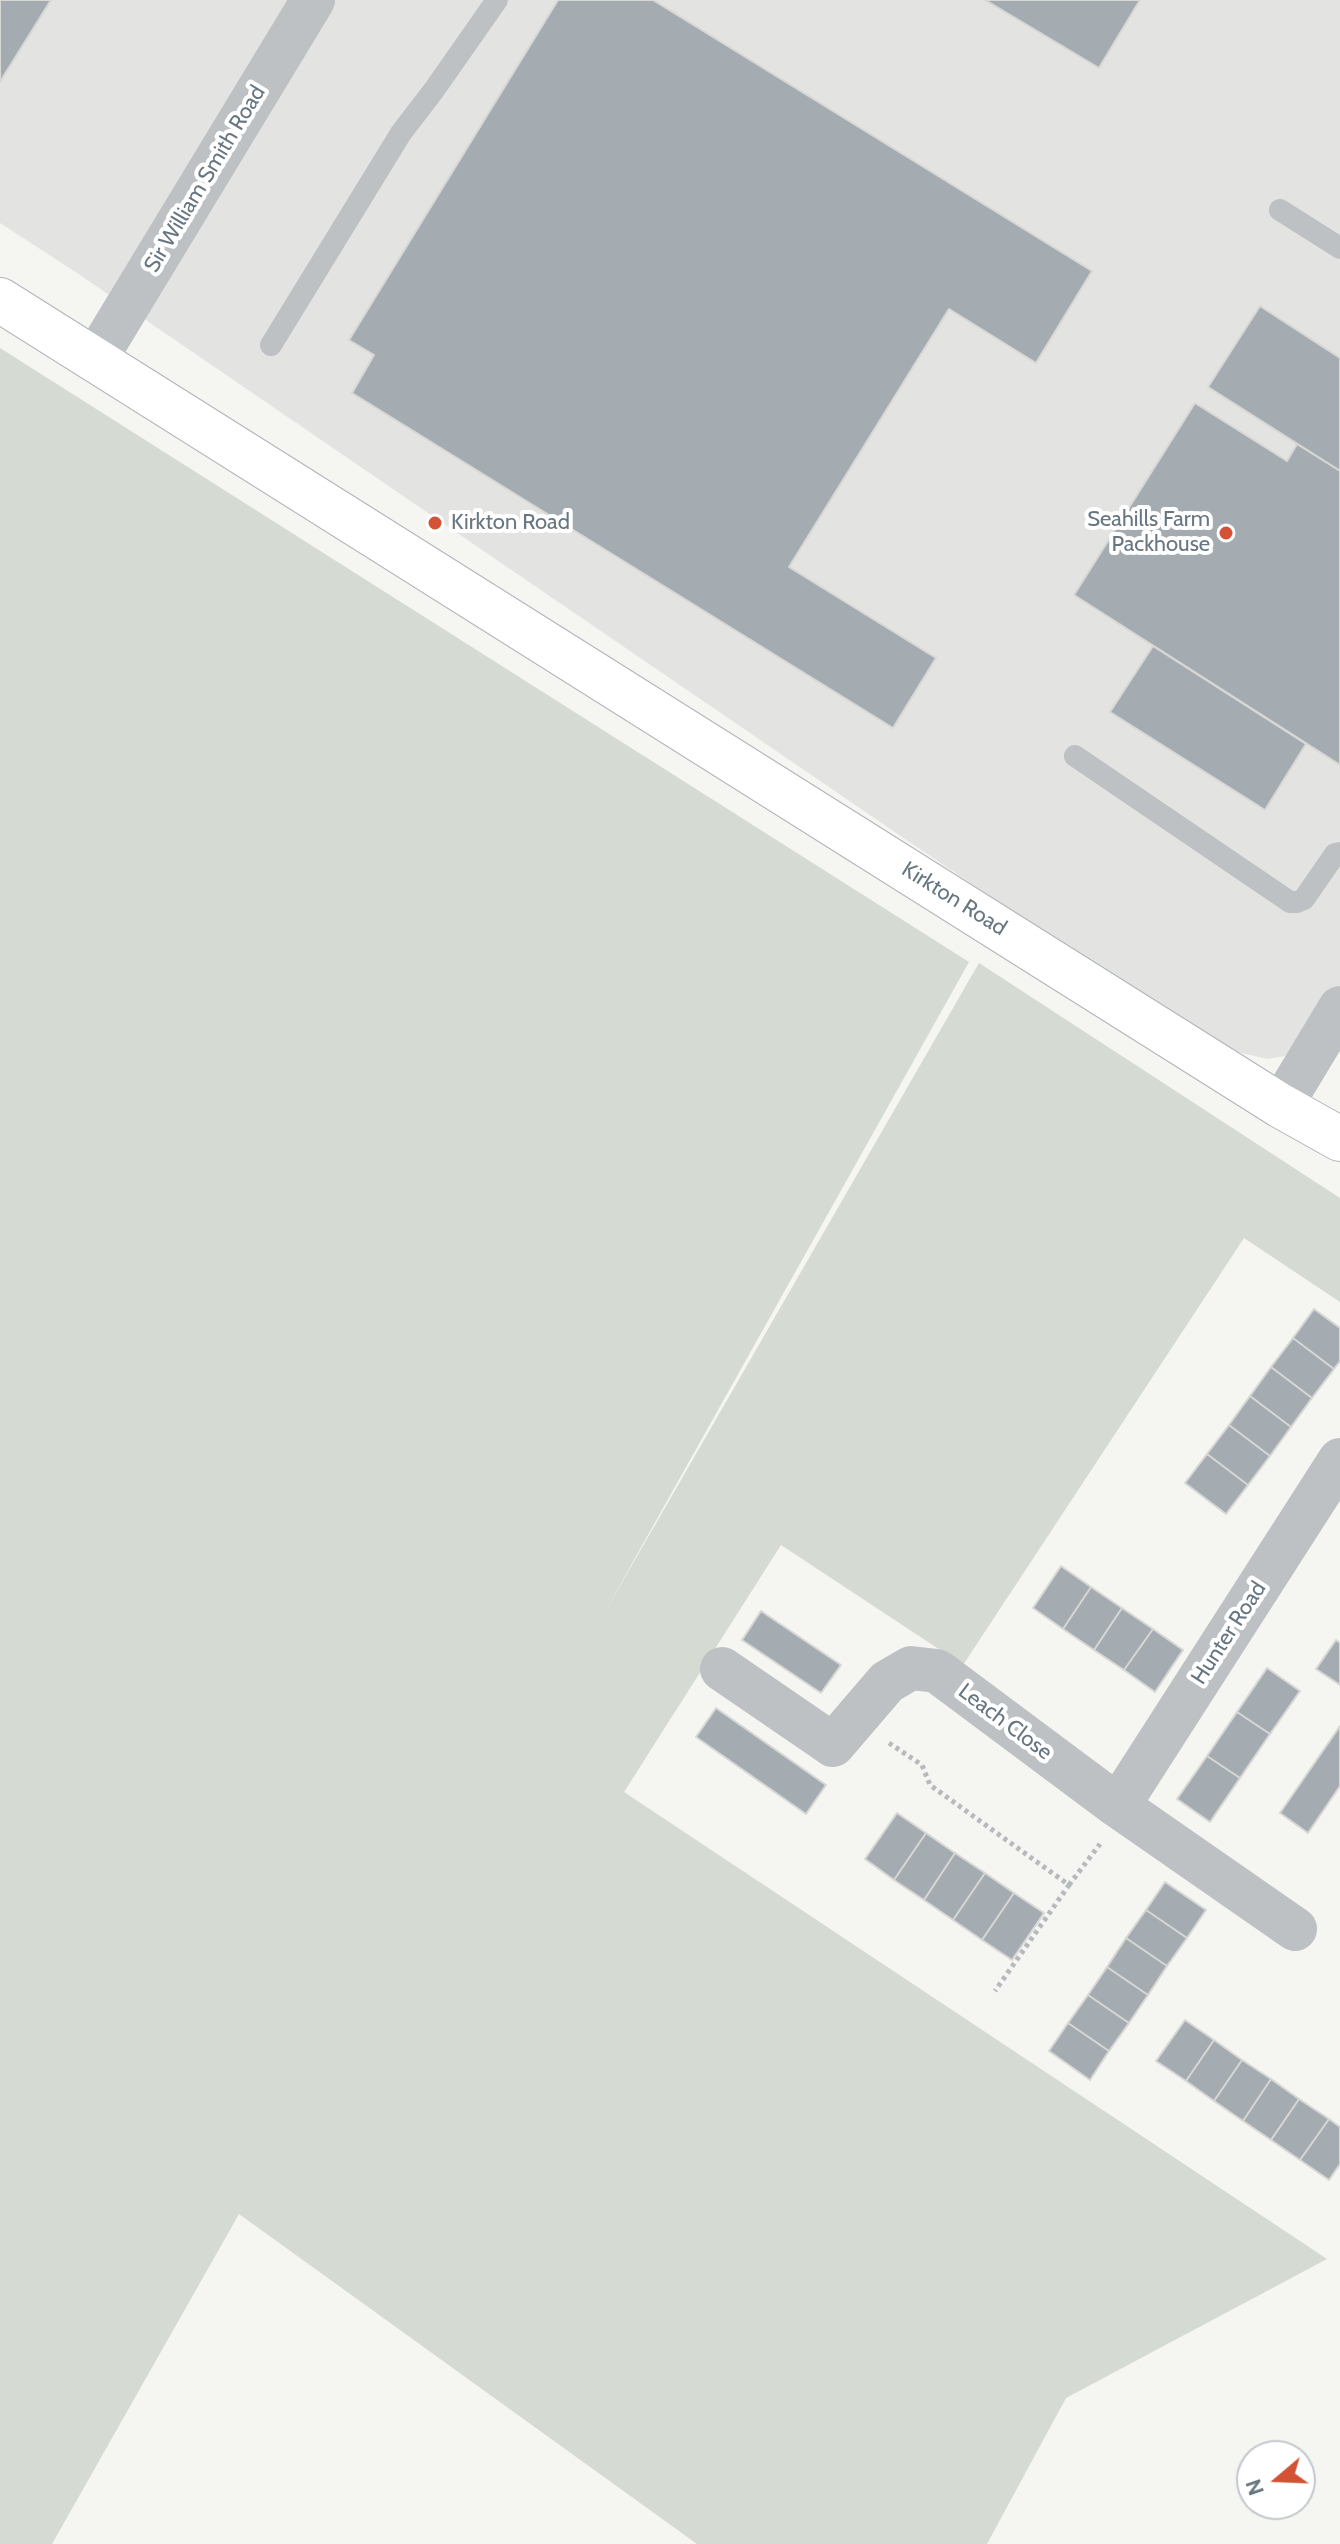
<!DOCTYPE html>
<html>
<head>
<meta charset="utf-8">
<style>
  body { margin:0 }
  #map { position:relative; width:1340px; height:2544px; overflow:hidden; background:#f5f5f2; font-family:Cabin,sans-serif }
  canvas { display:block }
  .north { position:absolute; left:1236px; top:2440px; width:80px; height:80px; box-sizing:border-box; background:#fff; border:2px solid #c2c8cc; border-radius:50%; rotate:251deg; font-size:22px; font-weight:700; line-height:32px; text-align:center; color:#677680 }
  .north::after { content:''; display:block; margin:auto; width:28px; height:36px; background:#d35135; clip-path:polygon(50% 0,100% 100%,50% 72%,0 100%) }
</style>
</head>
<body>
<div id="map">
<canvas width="1340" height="2544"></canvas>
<div class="north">N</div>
</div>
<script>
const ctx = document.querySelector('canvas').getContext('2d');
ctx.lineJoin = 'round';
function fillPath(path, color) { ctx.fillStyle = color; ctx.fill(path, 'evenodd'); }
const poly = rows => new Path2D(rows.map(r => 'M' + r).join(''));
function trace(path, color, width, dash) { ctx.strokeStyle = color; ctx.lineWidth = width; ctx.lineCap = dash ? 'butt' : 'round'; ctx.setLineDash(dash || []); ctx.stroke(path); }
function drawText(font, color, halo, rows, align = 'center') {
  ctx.font = font + ' Cabin,sans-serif'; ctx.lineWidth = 8; ctx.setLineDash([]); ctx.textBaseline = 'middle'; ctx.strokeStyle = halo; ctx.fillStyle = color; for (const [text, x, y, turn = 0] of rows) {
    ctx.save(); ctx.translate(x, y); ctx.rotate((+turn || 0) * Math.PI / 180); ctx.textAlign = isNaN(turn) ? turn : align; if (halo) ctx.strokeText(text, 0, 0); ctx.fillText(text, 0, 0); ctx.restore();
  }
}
fillPath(poly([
  [0,0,1340,0,1340,1047,1267,1059,1213,1046,905,839,77,273,0,223]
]), '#e3e4e2');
fillPath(poly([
  [0,348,969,962,602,1617,979,963,1340,1198,1340,1302,1244,1238,963,1665,781,1545,624,1792,1327,2259,1066,2398,987,2544,697,2544,239,2214,52,2544,0,2544]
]), '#d5dad2');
const building = poly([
  [0,0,51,0,0,82,0,0],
  [558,0,653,0,1092,271,1036,363,949,309,789,567,936,658,893,728,352,393,374,355,349,340,558,0],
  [985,0,1140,0,1099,68,985,0],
  [1260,306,1340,358,1340,471,1208,387,1260,306],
  [1195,403,1287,461,1297,444,1340,471,1340,765,1074,595,1195,403],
  [1153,646,1306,744,1265,810,1110,712,1153,646],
  [1314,1309,1340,1328,1340,1361,1334,1369,1293,1338,1314,1309],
  [1293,1338,1334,1369,1312,1398,1271,1367,1293,1338],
  [1271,1367,1312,1398,1291,1427,1250,1396,1271,1367],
  [1250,1396,1291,1427,1270,1456,1229,1425,1250,1396],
  [1229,1425,1270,1456,1248,1485,1207,1454,1229,1425],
  [1207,1454,1248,1485,1226,1514,1185,1483,1207,1454],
  [1061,1566,1091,1587,1063,1629,1033,1608,1061,1566],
  [1091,1587,1122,1608,1094,1650,1063,1629,1091,1587],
  [1122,1608,1153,1629,1124,1670,1094,1650,1122,1608],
  [761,1611,841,1665,821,1693,742,1640,761,1611],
  [1153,1629,1183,1650,1155,1692,1124,1670,1153,1629],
  [1336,1640,1340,1643,1340,1685,1316,1669,1336,1640],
  [1267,1668,1300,1691,1270,1734,1237,1712,1267,1668],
  [716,1708,826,1785,806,1814,696,1737,716,1708],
  [1237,1712,1270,1734,1240,1778,1207,1756,1237,1712],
  [1340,1726,1340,1786,1308,1833,1280,1813,1340,1726],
  [1207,1756,1240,1778,1210,1822,1177,1799,1207,1756],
  [897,1813,926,1833,894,1880,865,1859,897,1813],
  [926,1833,955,1853,924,1900,894,1880,926,1833],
  [955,1853,985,1873,953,1920,924,1900,955,1853],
  [985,1873,1014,1893,982,1940,953,1920,985,1873],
  [1165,1882,1206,1910,1187,1938,1146,1910,1165,1882],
  [1014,1893,1044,1913,1012,1960,982,1940,1014,1893],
  [1146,1910,1187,1938,1167,1966,1126,1938,1146,1910],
  [1126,1938,1167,1966,1148,1995,1107,1967,1126,1938],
  [1107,1967,1148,1995,1129,2023,1088,1995,1107,1967],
  [1088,1995,1129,2023,1109,2051,1068,2023,1088,1995],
  [1185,2020,1214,2040,1186,2081,1156,2061,1185,2020],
  [1068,2023,1109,2051,1090,2080,1049,2051,1068,2023],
  [1214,2040,1242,2060,1214,2101,1186,2081,1214,2040],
  [1242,2060,1271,2079,1243,2121,1214,2101,1242,2060],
  [1271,2079,1299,2099,1271,2140,1243,2121,1271,2079],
  [1299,2099,1329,2119,1300,2160,1271,2140,1299,2099],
  [1329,2119,1340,2127,1340,2164,1329,2180,1300,2160,1329,2119]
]);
fillPath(building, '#a5acb1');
trace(building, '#d7d7d5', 2);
const secondary = poly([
  [0,300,1281,1106,1340,1139]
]);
trace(secondary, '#afb5b8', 46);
trace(poly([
  [889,1743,922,1765,930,1785,1069,1885,995,1991],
  [1069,1885,1100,1844]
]), '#b7babc', 5, [4, 4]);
trace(poly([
  [1280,210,1340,248],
  [271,345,401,133,434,90,497,0],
  [1075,756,1290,902,1297,902,1304,899,1335,854,1340,853]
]), '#bdc1c4', 22);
trace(poly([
  [96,358,313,0],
  [1281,1106,1340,1008],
  [722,1669,833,1745,887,1682,911,1668,937,1671,1118,1806,1295,1929],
  [1118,1806,1340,1460]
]), '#bdc1c4', 44);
trace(secondary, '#fff', 44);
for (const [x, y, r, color] of [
  [435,523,8,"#d35135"],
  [1226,533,8,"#d35135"]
]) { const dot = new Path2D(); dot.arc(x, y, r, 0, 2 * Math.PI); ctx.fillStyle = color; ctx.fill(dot); trace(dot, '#fff', 3); }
drawText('22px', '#677680', '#fff', [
  ["Sir William Smith Road",205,179,-59],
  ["Kirkton Road",954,899,32],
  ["Hunter Road",1229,1633,-57],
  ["Leach Close",1005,1722,37]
]);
drawText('22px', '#677680', '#fff', [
  ["Seahills Farm",1210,520],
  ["Packhouse",1210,545],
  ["Kirkton Road",451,523,"left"]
], 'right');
</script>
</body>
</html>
